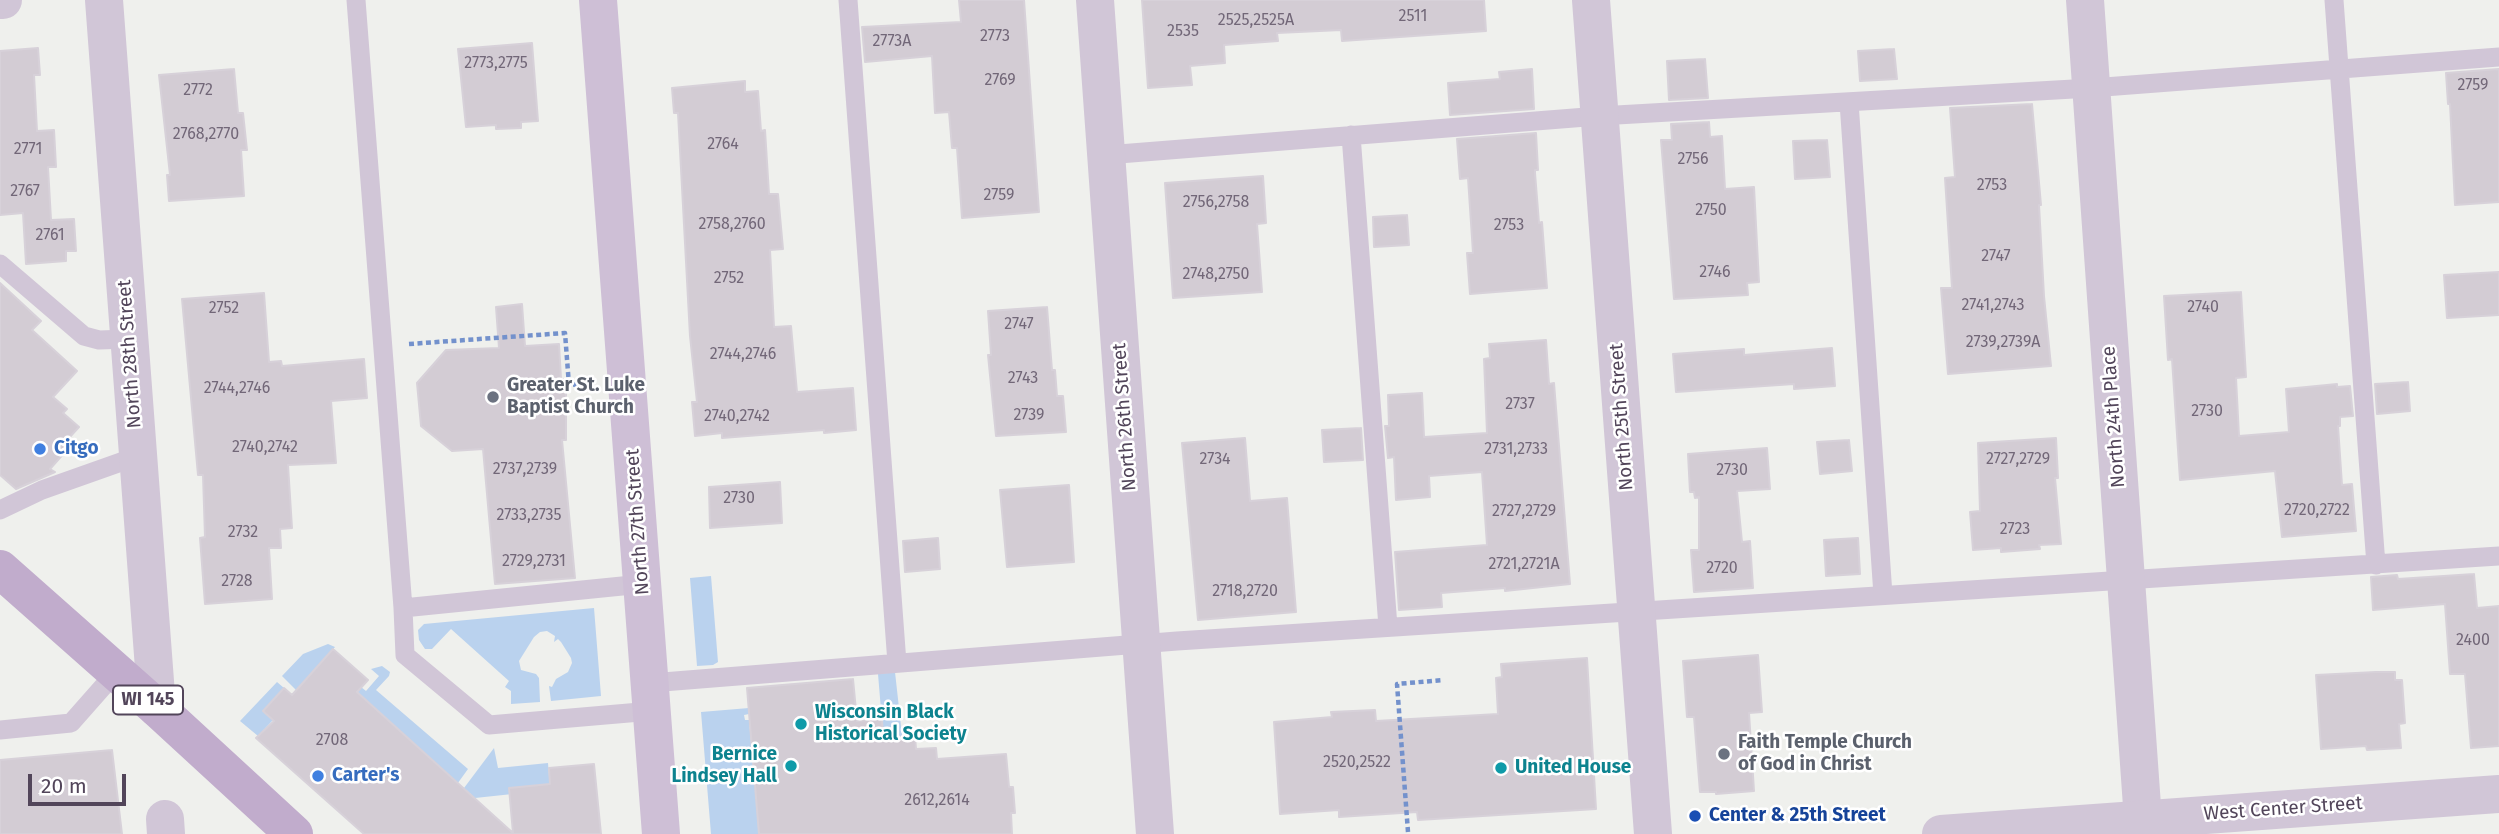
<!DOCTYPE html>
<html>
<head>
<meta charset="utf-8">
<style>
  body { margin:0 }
  #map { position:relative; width:2499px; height:834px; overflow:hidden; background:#eff0ed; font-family:"Fira Sans",sans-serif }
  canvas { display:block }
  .scale { position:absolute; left:28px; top:774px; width:98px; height:32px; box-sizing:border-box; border:4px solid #52455a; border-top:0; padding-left:9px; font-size:21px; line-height:24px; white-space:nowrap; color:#52455a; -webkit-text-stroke:5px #fff; paint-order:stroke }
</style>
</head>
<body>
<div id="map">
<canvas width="2499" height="834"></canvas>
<div class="scale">20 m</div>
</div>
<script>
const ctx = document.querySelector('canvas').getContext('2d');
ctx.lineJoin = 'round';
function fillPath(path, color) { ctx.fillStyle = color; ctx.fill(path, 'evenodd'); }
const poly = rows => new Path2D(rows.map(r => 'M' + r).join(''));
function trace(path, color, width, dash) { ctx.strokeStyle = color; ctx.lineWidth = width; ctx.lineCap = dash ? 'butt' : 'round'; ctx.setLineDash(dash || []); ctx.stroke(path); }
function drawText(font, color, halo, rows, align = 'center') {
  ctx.font = font + ' "Fira Sans",sans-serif'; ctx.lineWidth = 5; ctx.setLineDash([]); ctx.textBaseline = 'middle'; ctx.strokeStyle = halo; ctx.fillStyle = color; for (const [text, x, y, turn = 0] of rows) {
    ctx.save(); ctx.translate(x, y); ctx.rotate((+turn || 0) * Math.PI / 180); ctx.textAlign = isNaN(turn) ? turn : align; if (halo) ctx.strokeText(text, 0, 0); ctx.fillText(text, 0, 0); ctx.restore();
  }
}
fillPath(poly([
  [711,576,718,662,713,665,697,666,690,578],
  [594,608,601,696,551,701,549,686,552,687,556,679,568,672,572,663,571,658,561,642,558,639,554,642,555,636,547,631,540,632,534,637,519,661,521,670,536,674,539,678,540,702,511,704,511,691,505,687,509,681,451,629,432,649,425,649,419,640,418,630,424,624],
  [328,644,335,647,298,692,282,676,303,654],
  [382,666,390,672,389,676,376,690,468,769,455,787,431,759,354,695,361,687,366,691,379,676,371,669],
  [895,672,904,753,888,794,878,674],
  [277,682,284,688,264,711,273,720,258,736,240,721],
  [749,708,749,714,744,715,745,720,749,720,759,834,711,834,701,712],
  [494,748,498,768,548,763,550,790,475,798,464,788]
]), '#bad2ee');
const building = poly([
  [959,0,1024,0,1039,212,962,218,957,148,952,148,949,112,935,113,932,56,865,62,862,27,961,22,959,0],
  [1142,0,1484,0,1486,31,1342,41,1341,30,1277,33,1278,41,1224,45,1225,63,1190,66,1192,85,1148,88,1142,0],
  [532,43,538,121,521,122,521,128,496,129,496,125,466,127,458,49,532,43],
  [38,48,40,75,34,75,37,131,54,130,56,167,48,167,51,220,74,219,76,251,66,251,66,261,26,264,23,213,0,215,0,51,38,48],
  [1894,49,1897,79,1860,81,1858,51,1894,49],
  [1705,59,1708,98,1669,100,1667,61,1705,59],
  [234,69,238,113,243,113,247,150,241,150,244,196,169,201,167,175,170,175,159,75,234,69],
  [1532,69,1534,109,1450,115,1448,83,1500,79,1499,72,1532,69],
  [2499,69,2499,202,2455,205,2450,104,2448,104,2446,73,2499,69],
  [745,81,745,92,758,91,761,131,765,130,769,194,778,194,783,249,770,250,774,327,791,326,797,392,853,388,856,430,824,433,824,430,722,438,722,433,695,436,692,402,697,402,690,336,678,113,674,113,672,88,745,81],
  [2032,104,2041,205,2039,205,2044,296,2051,366,1948,374,1941,288,1952,288,1945,178,1955,177,1950,108,2032,104],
  [1709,122,1710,137,1722,136,1725,189,1754,187,1759,282,1747,283,1748,295,1674,299,1661,140,1672,140,1671,124,1709,122],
  [1536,133,1538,170,1535,170,1535,173,1539,223,1542,222,1547,288,1470,294,1467,253,1473,253,1468,178,1460,179,1457,139,1536,133],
  [1827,140,1830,177,1795,179,1793,141,1827,140],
  [1263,176,1266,223,1257,224,1262,292,1173,298,1165,183,1263,176],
  [1407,215,1409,245,1374,247,1373,217,1407,215],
  [2499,272,2499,315,2447,318,2444,275,2499,272],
  [0,283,41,321,32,330,77,371,53,397,67,409,63,413,79,427,68,439,73,443,50,469,55,472,16,489,0,475,0,283],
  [2241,292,2246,377,2236,378,2239,436,2289,432,2286,389,2337,384,2337,387,2350,386,2353,416,2340,417,2340,426,2338,426,2342,485,2352,484,2356,531,2282,537,2275,471,2180,480,2172,359,2168,360,2164,296,2241,292],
  [264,293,269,362,281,361,282,366,364,359,367,398,331,401,336,463,288,465,292,528,280,529,281,548,269,548,272,599,205,604,200,538,205,537,203,475,198,475,182,299,264,293],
  [522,304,525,346,559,344,561,379,566,379,566,440,562,440,575,578,495,584,483,449,452,451,421,426,417,383,446,350,499,348,496,307,522,304],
  [1047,307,1052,370,1055,370,1057,396,1063,396,1066,432,996,436,988,355,991,355,988,311,1047,307],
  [1546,340,1549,384,1554,383,1570,584,1505,591,1505,588,1441,593,1442,607,1399,610,1395,552,1487,545,1482,472,1429,476,1430,497,1396,500,1394,457,1388,458,1385,426,1389,426,1388,395,1422,393,1424,437,1487,433,1484,359,1490,358,1489,344,1546,340],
  [1832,348,1835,386,1794,389,1794,384,1676,392,1673,354,1744,349,1744,355,1832,348],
  [2408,382,2410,411,2377,414,2375,384,2408,382],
  [1361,428,1363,460,1324,462,1322,430,1361,428],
  [1245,438,1250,501,1287,498,1296,612,1198,620,1182,443,1245,438],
  [2056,438,2058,478,2055,478,2061,544,2039,545,2040,549,2001,552,2001,548,1973,550,1970,512,1980,511,1978,443,2056,438],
  [1849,440,1852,471,1820,474,1817,442,1849,440],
  [1767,448,1770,489,1737,491,1742,542,1750,541,1753,588,1694,592,1691,550,1699,550,1699,497,1695,498,1694,492,1690,492,1688,454,1767,448],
  [780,482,782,523,710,528,709,487,780,482],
  [1069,485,1074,562,1007,567,1000,490,1069,485],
  [938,538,940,569,905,572,903,541,938,538],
  [1858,538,1860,574,1826,576,1824,540,1858,538],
  [2474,574,2477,608,2499,606,2499,746,2471,748,2465,674,2450,674,2445,604,2373,610,2371,577,2397,575,2398,579,2474,574],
  [333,649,368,680,357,692,513,833,509,788,550,784,549,768,594,764,601,834,364,834,256,738,274,721,263,711,284,688,292,695,333,649],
  [1758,655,1762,712,1749,713,1754,791,1716,794,1716,792,1700,792,1694,717,1687,717,1683,661,1758,655],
  [1587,658,1596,809,1418,820,1417,812,1339,817,1339,810,1280,814,1274,722,1332,717,1331,712,1375,710,1376,721,1498,714,1496,678,1502,677,1501,664,1587,658],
  [2376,672,2395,672,2395,680,2402,680,2405,723,2399,724,2401,748,2367,750,2366,746,2321,749,2316,675,2376,672],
  [853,679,857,721,882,719,883,738,915,736,916,749,936,748,937,759,1006,754,1009,787,1013,787,1015,813,1011,813,1012,834,759,834,747,688,853,679],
  [112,750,122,834,0,834,0,760,112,750]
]);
fillPath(building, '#d3ccd4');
trace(building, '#d7d1d9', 2);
trace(poly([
  [409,344,565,333,569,385,582,384],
  [1408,832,1397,684,1443,680]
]), '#7391cc', 4.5, [5, 3.5]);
trace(poly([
  [356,0,403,608,642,584],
  [848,0,897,663],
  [2334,0,2376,565],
  [1849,102,1883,595],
  [1351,135,1388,627],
  [1106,155,1599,116,2091,88,2499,57],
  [0,264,84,336,99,340,129,339],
  [0,510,42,490,138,456],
  [403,608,405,655,489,725,652,711],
  [650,683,1177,641,2499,556],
  [0,730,71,723,116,672]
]), '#d1c6d7', 19);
trace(poly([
  [0,0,3,0],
  [104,0,157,708],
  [1095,0,1155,834],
  [1591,0,1653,834],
  [2085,0,2144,834],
  [165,819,166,834]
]), '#d1c6d7', 38);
trace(poly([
  [1941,834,2499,794]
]), '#d1c6d7', 38);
trace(poly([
  [598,0,661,834]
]), '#cebfd6', 38);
trace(poly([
  [0,569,157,708,294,834]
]), '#c1accc', 38);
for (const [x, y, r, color] of [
  [493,397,7,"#6b7280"],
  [40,449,7,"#3f7fe0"],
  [801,724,7,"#0f9aa8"],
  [1724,754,7,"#6b7280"],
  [791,766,7,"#0f9aa8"],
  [1501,768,7,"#0f9aa8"],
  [318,776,7,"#3f7fe0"],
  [1695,816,7,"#1a4fb4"]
]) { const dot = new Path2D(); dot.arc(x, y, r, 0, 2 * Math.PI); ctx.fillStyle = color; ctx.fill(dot); trace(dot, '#fff', 2.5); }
drawText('16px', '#726778', null, [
  ["2511",1413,17],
  ["2525,2525A",1256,21],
  ["2535",1183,32],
  ["2773",995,37],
  ["2773A",892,42],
  ["2773,2775",496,64],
  ["2769",1000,81],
  ["2759",2473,86],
  ["2772",198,91],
  ["2768,2770",206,135],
  ["2764",723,145],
  ["2771",28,150],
  ["2756",1693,160],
  ["2753",1992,186],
  ["2767",25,192],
  ["2759",999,196],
  ["2756,2758",1216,203],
  ["2750",1711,211],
  ["2758,2760",732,225],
  ["2753",1509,226],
  ["2761",50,236],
  ["2747",1996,257],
  ["2746",1715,273],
  ["2748,2750",1216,275],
  ["2752",729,279],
  ["2741,2743",1993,306],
  ["2740",2203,308],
  ["2752",224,309],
  ["2747",1019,325],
  ["2739,2739A",2003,343],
  ["2744,2746",743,355],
  ["2743",1023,379],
  ["2744,2746",237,389],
  ["2737",1520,405],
  ["2730",2207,412],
  ["2739",1029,416],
  ["2740,2742",737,417],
  ["2740,2742",265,448],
  ["2731,2733",1516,450],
  ["2734",1215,460],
  ["2727,2729",2018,460],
  ["2737,2739",525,470],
  ["2730",1732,471],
  ["2730",739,499],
  ["2720,2722",2317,511],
  ["2727,2729",1524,512],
  ["2733,2735",529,516],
  ["2723",2015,530],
  ["2732",243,533],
  ["2729,2731",534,562],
  ["2721,2721A",1524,565],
  ["2720",1722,569],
  ["2728",237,582],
  ["2718,2720",1245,592],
  ["2400",2473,641],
  ["2708",332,741],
  ["2520,2522",1357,763],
  ["2612,2614",937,801]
]);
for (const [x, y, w] of [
  [148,700,70]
]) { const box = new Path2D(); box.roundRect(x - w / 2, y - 14.5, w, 29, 5); ctx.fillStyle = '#fff'; ctx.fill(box); trace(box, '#52455a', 2); }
drawText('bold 18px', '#52455a', null, [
  ["WI 145",148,700]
]);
drawText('19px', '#52455a', '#fff', [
  ["North 28th Street",130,354,-94],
  ["North 26th Street",1125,417,-94],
  ["North 25th Street",1622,417,-94],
  ["North 24th Place",2114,417,-94],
  ["North 27th Street",638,522,-94],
  ["West Center Street",2283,809,-4]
]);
drawText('bold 19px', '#5b616d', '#fff', [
  ["Greater St. Luke",507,386],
  ["Baptist Church",507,408],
  ["Faith Temple Church",1738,743],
  ["of God in Christ",1738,765]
], 'left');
drawText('bold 19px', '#366cbe', '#fff', [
  ["Citgo",54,449],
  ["Carter's",332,776]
], 'left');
drawText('bold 19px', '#0d838f', '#fff', [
  ["Wisconsin Black",815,713],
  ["Historical Society",815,735],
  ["Bernice",777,755,"right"],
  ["Lindsey Hall",777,777,"right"],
  ["United House",1515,768]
], 'left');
drawText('bold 19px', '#164399', '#fff', [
  ["Center & 25th Street",1709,816]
], 'left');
</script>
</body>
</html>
